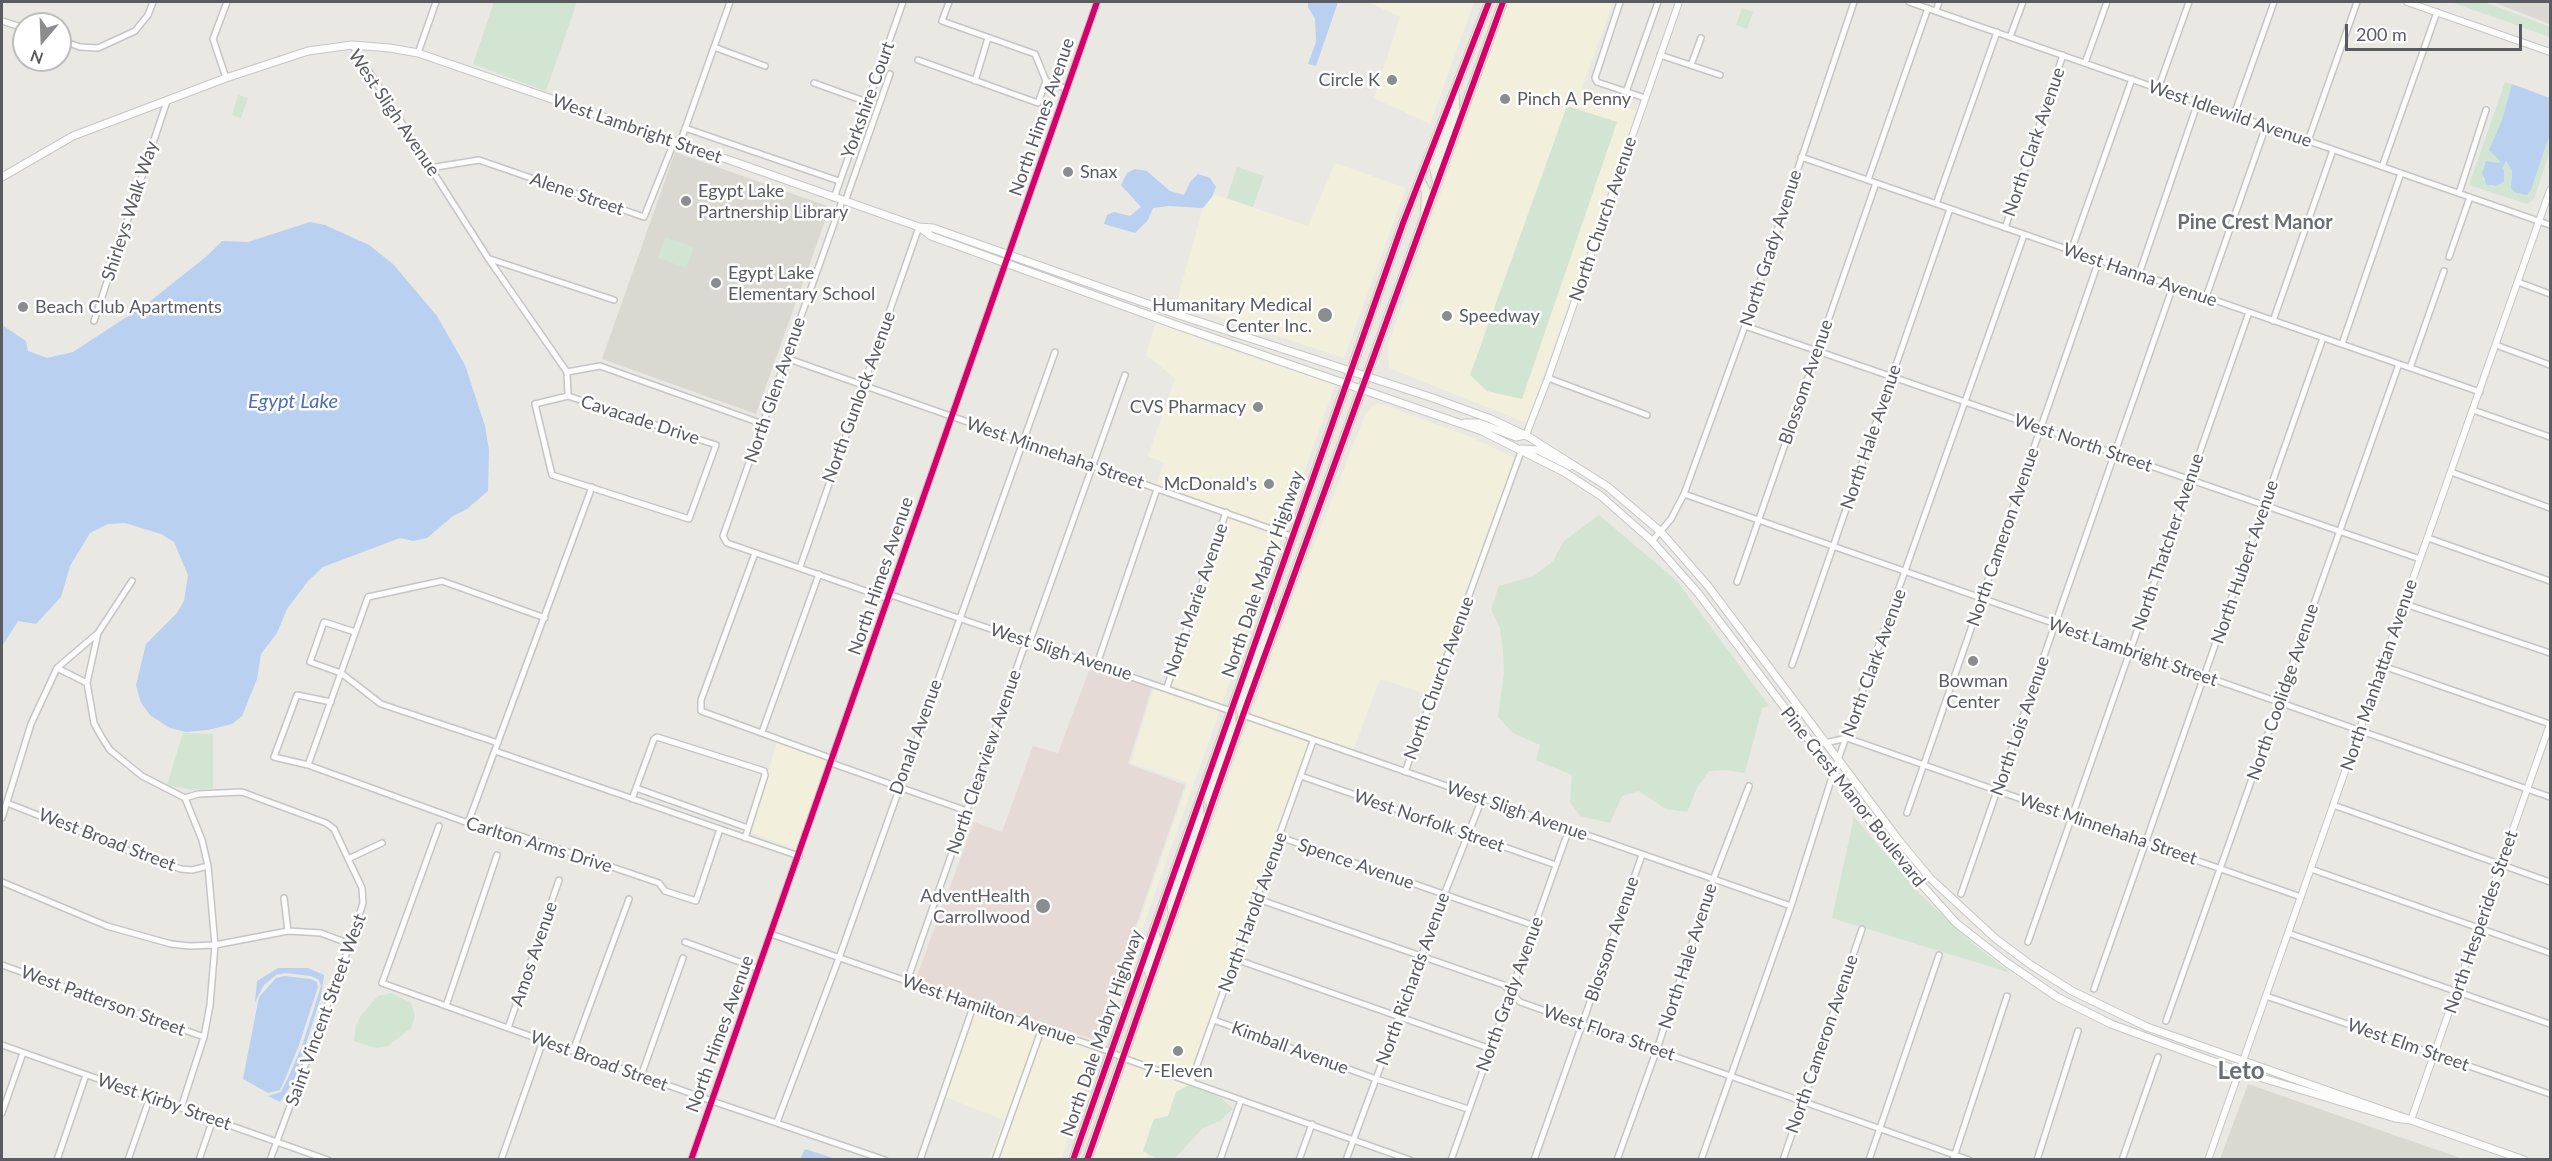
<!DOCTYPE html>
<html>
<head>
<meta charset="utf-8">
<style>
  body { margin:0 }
  #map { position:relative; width:2552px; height:1161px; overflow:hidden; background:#e9e8e3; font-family:Lato,sans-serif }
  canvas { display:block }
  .frame { position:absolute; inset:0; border:3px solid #595b60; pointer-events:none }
  .north { position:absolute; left:12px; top:12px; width:60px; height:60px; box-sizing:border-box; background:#fff; border:2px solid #bdbdbf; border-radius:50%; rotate:199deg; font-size:16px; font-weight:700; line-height:24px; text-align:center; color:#595b60 }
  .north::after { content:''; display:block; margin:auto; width:21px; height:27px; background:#8b8c8e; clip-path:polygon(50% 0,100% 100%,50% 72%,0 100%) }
  .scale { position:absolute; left:2345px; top:24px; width:177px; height:27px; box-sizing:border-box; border:3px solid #595b60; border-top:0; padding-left:8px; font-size:18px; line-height:21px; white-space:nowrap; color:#595b60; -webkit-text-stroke:4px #fff; paint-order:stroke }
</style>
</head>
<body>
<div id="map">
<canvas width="2552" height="1161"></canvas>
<div class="frame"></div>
<div class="north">N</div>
<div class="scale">200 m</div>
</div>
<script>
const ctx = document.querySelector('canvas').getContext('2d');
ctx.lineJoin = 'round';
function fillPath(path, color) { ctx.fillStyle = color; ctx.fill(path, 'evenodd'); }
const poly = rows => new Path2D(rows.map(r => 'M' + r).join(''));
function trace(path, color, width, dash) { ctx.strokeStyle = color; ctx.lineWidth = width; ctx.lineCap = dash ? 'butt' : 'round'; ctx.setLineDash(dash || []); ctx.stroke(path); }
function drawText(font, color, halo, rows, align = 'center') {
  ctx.font = font + ' Lato,sans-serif'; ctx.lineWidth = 5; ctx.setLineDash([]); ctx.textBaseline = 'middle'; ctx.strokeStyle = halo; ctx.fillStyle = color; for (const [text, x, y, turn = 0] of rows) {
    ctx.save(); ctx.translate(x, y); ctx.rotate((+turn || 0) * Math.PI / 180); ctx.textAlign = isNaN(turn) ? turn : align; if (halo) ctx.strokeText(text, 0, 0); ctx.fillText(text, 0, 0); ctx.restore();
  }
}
fillPath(poly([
  [1368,2,1474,2,1430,124,1374,98,1400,17],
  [1508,2,1613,2,1581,91,1636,111,1527,423,1389,368,1388,344],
  [1566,106,1616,122,1521,399,1487,391],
  [1335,163,1406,188,1344,358,1183,305,1178,297,1203,208,1213,194,1308,226],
  [1156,321,1210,343,1335,385,1284,530,1156,485,1164,463,1148,456,1175,378,1146,355],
  [1378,403,1468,436,1515,458,1429,695,1380,679,1353,751,1251,715,1290,605,1365,415,1371,407],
  [1228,516,1282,536,1222,704,1171,685],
  [1154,687,1220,710,1101,1045,1097,1043,1187,785,1186,782,1131,763],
  [1249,721,1309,743,1189,1078,1129,1057],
  [777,742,828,761,796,850,750,832],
  [976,1009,1038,1030,992,1159,989,1159,1004,1120,945,1097],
  [1044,1032,1099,1051,1061,1159,998,1159],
  [1127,1063,1189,1085,1176,1092,1168,1116,1143,1151,1148,1154,1146,1159,1093,1160]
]), '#f2f0dc');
fillPath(poly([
  [2493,2,2550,2,2550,24],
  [675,152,830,207,756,414,602,359],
  [2248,1084,2463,1159,2220,1159]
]), '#d9d8d1');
fillPath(poly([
  [1090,668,1152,687,1128,764,1185,785,1096,1040,915,981,974,822,1002,832,1033,746,1058,753]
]), '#e5dad6');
fillPath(poly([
  [494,2,577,2,546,91,473,64],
  [2451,2,2483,2,2492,5,2550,27,2550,37],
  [1742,8,1753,12,1747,29,1736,25],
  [2505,82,2512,84,2502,120,2489,150,2500,161,2499,163,2484,164,2483,179,2491,187,2497,186,2501,182,2501,168,2506,160,2512,170,2511,179,2527,195,2531,190,2550,134,2550,151,2534,199,2527,204,2469,185],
  [238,95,248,98,241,118,232,115],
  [1567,106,1617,122,1522,399,1487,391,1470,375],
  [1237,167,1264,176,1253,207,1227,198],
  [665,237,694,247,686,268,658,258],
  [1599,515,1677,581,1769,706,1762,708,1745,773,1725,770,1709,771,1697,788,1687,812,1666,809,1639,791,1622,796,1610,823,1580,816,1570,802,1572,775,1536,760,1540,745,1513,733,1498,717,1504,672,1503,651,1500,628,1491,609,1499,586,1534,576,1553,561,1564,541],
  [183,733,213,734,213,788,193,790,167,785],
  [1854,817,1920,894,1974,945,2011,973,1832,918],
  [391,993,411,1003,415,1016,411,1028,388,1046,376,1048,354,1041,356,1025,362,1014,378,996],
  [1189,1085,1222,1098,1233,1109,1220,1121,1203,1128,1174,1159,1158,1159,1143,1151,1154,1119,1168,1116,1176,1092]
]), '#d2e4d2');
fillPath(poly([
  [1308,2,1338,2,1316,66,1308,64,1316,42,1315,19,1308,7],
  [2512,84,2550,98,2550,134,2531,190,2527,195,2516,193,2511,188,2512,170,2506,161,2502,168,2504,170,2504,181,2497,186,2487,185,2482,173,2486,161,2499,163,2500,161,2489,150,2502,120],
  [1135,169,1147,171,1170,191,1184,195,1190,182,1198,174,1210,178,1216,187,1212,197,1203,208,1168,206,1153,208,1148,220,1135,233,1104,224,1107,215,1114,212,1130,216,1141,207,1121,185,1127,173],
  [310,222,325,225,369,245,393,264,437,316,465,365,485,426,489,450,488,491,467,509,453,516,427,538,413,541,400,538,323,567,308,581,287,609,277,633,261,654,257,679,242,716,232,724,208,730,186,732,170,728,151,716,141,703,136,685,146,644,177,613,184,601,188,575,174,542,161,534,125,523,108,524,90,533,70,566,61,597,36,624,18,621,2,646,2,325,26,341,28,351,47,358,73,352,148,303,207,256,222,241,248,242],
  [278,968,308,968,324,975,321,997,294,1081,280,1102,268,1096,281,1092,287,1080,302,1046,321,986,319,980,311,976,285,973,276,975,264,985,255,1002,257,981],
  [285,976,310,979,317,982,318,987,299,1045,285,1079,280,1090,268,1093,243,1079,259,997,276,978],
  [805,1149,836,1159,800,1159]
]), '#b9d0f1');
const minor = poly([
  [1620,2,1595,78,1597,82,1645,98],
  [1909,2,2550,225],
  [1936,11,1939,2],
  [2,21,24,28],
  [2010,37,2023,2],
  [60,40,80,47,98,48,135,31,148,15,153,2],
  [352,45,488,258,567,372,568,396],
  [714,47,765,66],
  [418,53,436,2],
  [1660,55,1720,75],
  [918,60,1038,103,1046,81,1035,54,942,21,949,2],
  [2085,63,2107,2],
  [1691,65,1701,38],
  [226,78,213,39,227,2],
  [975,81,988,38],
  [1046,81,1067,89],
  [814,83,867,102],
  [2158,89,2189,2],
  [1626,92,1658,2],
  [2234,115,2274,2],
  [685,128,839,181],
  [2308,141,2357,2],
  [680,143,730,2],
  [1801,157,2480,392],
  [2382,167,2437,12],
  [430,168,479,160,644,217,674,142],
  [1868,180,1928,8],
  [2459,193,2486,110],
  [834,198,903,2],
  [1936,204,1997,32],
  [2005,228,2063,55],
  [2071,251,2132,79],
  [2449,257,2470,197],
  [490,259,614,300],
  [2139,274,2198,102],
  [2518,282,2550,294],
  [2206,297,2266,126],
  [94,321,167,101],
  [2273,321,2333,150],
  [1745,326,2420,559],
  [2342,344,2401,173],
  [2496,345,2550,365],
  [786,358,1291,536],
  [2410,368,2444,271],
  [567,372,600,366,763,424],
  [1548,378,1647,415],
  [568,396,716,445,689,519,552,475,535,404,568,396],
  [2473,410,2550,437],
  [2451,472,2550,508],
  [1684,494,2550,797],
  [2428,538,2550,581],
  [1652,541,1671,519,1684,494,1745,326,1854,2],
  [755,553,701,700,701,711,833,759],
  [800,567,919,227],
  [1737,582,1876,183],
  [891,595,1231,711],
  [889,599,727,543,723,536,842,201,846,199,890,74],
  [2405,604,2550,653],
  [355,632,324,622,310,662,341,673,381,704,498,743],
  [1097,664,1157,489],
  [1792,665,1950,209],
  [2383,666,2550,724],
  [57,668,87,683,94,723,101,736,110,750,142,776,185,798,198,794,242,792,326,823,334,829,362,888,363,903,350,944,270,1160],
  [87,683,98,633,132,581],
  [1167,687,1226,512],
  [331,702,297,695,274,757,308,765,468,823,492,830,500,829,659,883,665,891,696,901,720,829,799,856],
  [1243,715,1791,906],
  [762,732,819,574],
  [1825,743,1847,738,2301,897],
  [495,751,720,829],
  [831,763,967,811],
  [308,765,368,597,442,581,545,618],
  [1405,772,1522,449],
  [1301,776,1556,865],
  [636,788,748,828],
  [632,799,654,739,657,737,764,771,765,775,745,838],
  [7,803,147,858,181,869,192,870,208,866],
  [2333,805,2550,882],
  [1907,813,2099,260],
  [2,818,31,724,57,668,98,633],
  [468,823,592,487],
  [439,826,382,983,712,1101,885,1160],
  [1280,837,1535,926],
  [348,859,382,843],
  [2311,869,2550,953],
  [2,882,107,926,171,944,190,946,215,945,288,931,321,933,350,944],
  [1961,894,2173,286],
  [284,898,288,931],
  [1255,898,1504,985,1520,1002,1969,1160],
  [2288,933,2550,1024],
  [771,934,1111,1052,1123,1058,1410,1160],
  [685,942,759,969],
  [2028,942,2249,312],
  [1235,959,1491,1049],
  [2,965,204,1037],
  [907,981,1023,650,1030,641,1125,375],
  [2094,989,2323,338],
  [2266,996,2550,1094],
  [446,1006,497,855],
  [1214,1020,1376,1079,1468,1109],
  [2166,1021,2399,364],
  [508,1028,559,880],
  [2,1045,328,1160],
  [573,1051,629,899],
  [641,1076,683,958],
  [1191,1082,1313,741],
  [181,1108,204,1037,210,1005,215,945,208,866,202,840,185,798],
  [2,1113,23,1053],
  [777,1122,839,958,1055,352],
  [57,1160,86,1075],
  [128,1160,150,1097],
  [199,1160,213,1119],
  [501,1160,543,1041],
  [920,1160,974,1004],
  [995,1160,1042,1028],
  [1220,1160,1241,1100],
  [1299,1160,1312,1124],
  [1346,1160,1444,895,1482,799],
  [1451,1160,1569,829],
  [1534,1160,1642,855],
  [1617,1160,1657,1049,1713,880,1749,786],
  [1701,1160,1791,906,1833,774,2024,235],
  [1783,1160,1862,929],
  [1869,1160,1939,955],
  [1953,1160,2007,996],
  [2037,1160,2078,1031],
  [2122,1160,2158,1057]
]);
const tertiary = poly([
  [2407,2,2550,52],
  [1526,435,1548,378,1679,2],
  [2411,1120,2550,724],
  [691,1160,1097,2],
  [2208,1160,2550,190]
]);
const secondary = poly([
  [2,177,73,136,226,78,308,51,352,45,390,48,418,53,732,161,919,227,931,236,1176,325,1482,431,1564,472,1601,496,1652,541,1698,593,1898,858,1956,923,2006,962,2057,997,2111,1024,2239,1071,2395,1118,2411,1120],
  [919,227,933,228,1179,315,1433,398,1491,419,1529,437,1608,487,1661,532,1708,586,1901,843,1930,878,1996,939,2031,965,2072,991,2147,1027,2524,1160],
  [1465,423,1479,423,1516,437,1525,435],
  [1522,449,1538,450,1570,466]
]);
const primary = poly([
  [1420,180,1426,191,1425,210],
  [1437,182,1434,168,1455,112,1455,96],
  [1242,714,1240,707,1243,696,1271,614,1270,605],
  [1209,801,1210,791,1232,729,1231,712],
  [1172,909,1172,897,1200,817,1199,806],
  [1151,977,1148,969,1157,941,1154,931],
  [1073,1160,1403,223,1489,2],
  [1087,1160,1243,715,1503,2]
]);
trace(minor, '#c5c5c5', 8);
trace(tertiary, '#c5c5c5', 8);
trace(secondary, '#c7c6c6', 9);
trace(primary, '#cfcbb3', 10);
trace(minor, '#fcfcfb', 5);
trace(tertiary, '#fcfcfb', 6);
trace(secondary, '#fcfcfb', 7);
trace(primary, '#f1f0e6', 8);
trace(poly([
  [691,1160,1097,2],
  [1073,1160,1403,223,1489,2],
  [1087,1160,1243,715,1503,2]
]), '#d6006c', 6);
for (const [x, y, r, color] of [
  [1392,80,6,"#8b8c8e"],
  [1505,99,6,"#8b8c8e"],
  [1068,172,6,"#8b8c8e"],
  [686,201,6,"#8b8c8e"],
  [716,283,6,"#8b8c8e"],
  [23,307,6,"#8b8c8e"],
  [1325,315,8,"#8b8c8e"],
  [1447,316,6,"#8b8c8e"],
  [1258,407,6,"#8b8c8e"],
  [1269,484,6,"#8b8c8e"],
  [1973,661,6,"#8b8c8e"],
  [1043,906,8,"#8b8c8e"],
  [1178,1051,6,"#8b8c8e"]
]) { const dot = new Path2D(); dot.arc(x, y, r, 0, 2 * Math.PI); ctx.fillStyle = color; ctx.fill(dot); trace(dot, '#fff', 2); }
drawText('18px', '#595b60', '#fff', [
  ["Circle K",1380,80,"right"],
  ["Pinch A Penny",1517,99],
  ["Snax",1080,172],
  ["Egypt Lake",698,191],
  ["Partnership Library",698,212],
  ["Egypt Lake",728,273],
  ["Elementary School",728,294],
  ["Humanitary Medical",1312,305,"right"],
  ["Center Inc.",1312,326,"right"],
  ["Beach Club Apartments",35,307],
  ["Speedway",1459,316],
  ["CVS Pharmacy",1246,407,"right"],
  ["McDonald's",1257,484,"right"],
  ["Bowman",1973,681,"center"],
  ["Center",1973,702,"center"],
  ["AdventHealth",1030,896,"right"],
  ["Carrollwood",1030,917,"right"],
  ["7-Eleven",1178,1071,"center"]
], 'left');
drawText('18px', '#595b60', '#fff', [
  ["Yorkshire Court",868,100,-70],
  ["West Sligh Avenue",394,113,56],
  ["West Idlewild Avenue",2230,114,19],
  ["North Himes Avenue",1042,117,-71],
  ["West Lambright Street",637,129,19],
  ["North Clark Avenue",2034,142,-71],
  ["Alene Street",577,194,19],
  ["Shirleys Walk Way",130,211,-72],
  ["North Church Avenue",1603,219,-71],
  ["North Grady Avenue",1771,248,-72],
  ["West Hanna Avenue",2140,275,19],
  ["Blossom Avenue",1806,382,-71],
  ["North Glen Avenue",775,390,-71],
  ["North Gunlock Avenue",859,397,-70],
  ["Cavacade Drive",640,420,18],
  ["North Hale Avenue",1871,437,-71],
  ["West North Street",2083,443,19],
  ["West Minnehaha Street",1055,453,19],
  ["North Cameron Avenue",2003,537,-71],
  ["North Thatcher Avenue",2168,542,-71],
  ["North Hubert Avenue",2245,562,-71],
  ["North Dale Mabry Highway",1263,574,-71],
  ["North Himes Avenue",881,576,-71],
  ["North Marie Avenue",1196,600,-71],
  ["West Sligh Avenue",1061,652,18],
  ["West Lambright Street",2133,652,19],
  ["North Clark Avenue",1874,663,-70],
  ["North Manhattan Avenue",2379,675,-71],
  ["North Church Avenue",1439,678,-70],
  ["North Coolidge Avenue",2283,692,-71],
  ["North Lois Avenue",2020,726,-71],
  ["Donald Avenue",916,737,-70],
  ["North Clearview Avenue",984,762,-71],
  ["Pine Crest Manor Boulevard",1853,797,52],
  ["West Sligh Avenue",1517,811,19],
  ["West Norfolk Street",1429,821,19],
  ["West Minnehaha Street",2108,829,19],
  ["West Broad Street",107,840,21],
  ["Carlton Arms Drive",539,845,17],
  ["Spence Avenue",1356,864,19],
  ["North Harold Avenue",1253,912,-70],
  ["North Hesperides Street",2481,922,-71],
  ["Blossom Avenue",1612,939,-71],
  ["Amos Avenue",534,954,-71],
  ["North Hale Avenue",1688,956,-72],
  ["North Richards Avenue",1413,979,-70],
  ["North Grady Avenue",1510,994,-70],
  ["West Patterson Street",103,1001,20],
  ["Saint Vincent Street West",326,1010,-70],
  ["West Hamilton Avenue",989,1010,19],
  ["North Dale Mabry Highway",1102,1033,-71],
  ["West Flora Street",1609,1033,19],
  ["North Himes Avenue",720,1034,-70],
  ["North Cameron Avenue",1822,1044,-71],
  ["West Elm Street",2408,1045,19],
  ["Kimball Avenue",1290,1048,20],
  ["West Broad Street",599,1061,20],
  ["West Kirby Street",164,1102,19]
]);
drawText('bold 20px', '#6a6d72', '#fff', [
  ["Pine Crest Manor",2255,223]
]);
drawText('italic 20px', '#4a6fb7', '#fff', [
  ["Egypt Lake",293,402]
]);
drawText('bold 24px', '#6a6d72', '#fff', [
  ["Leto",2241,1071]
]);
</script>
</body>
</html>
